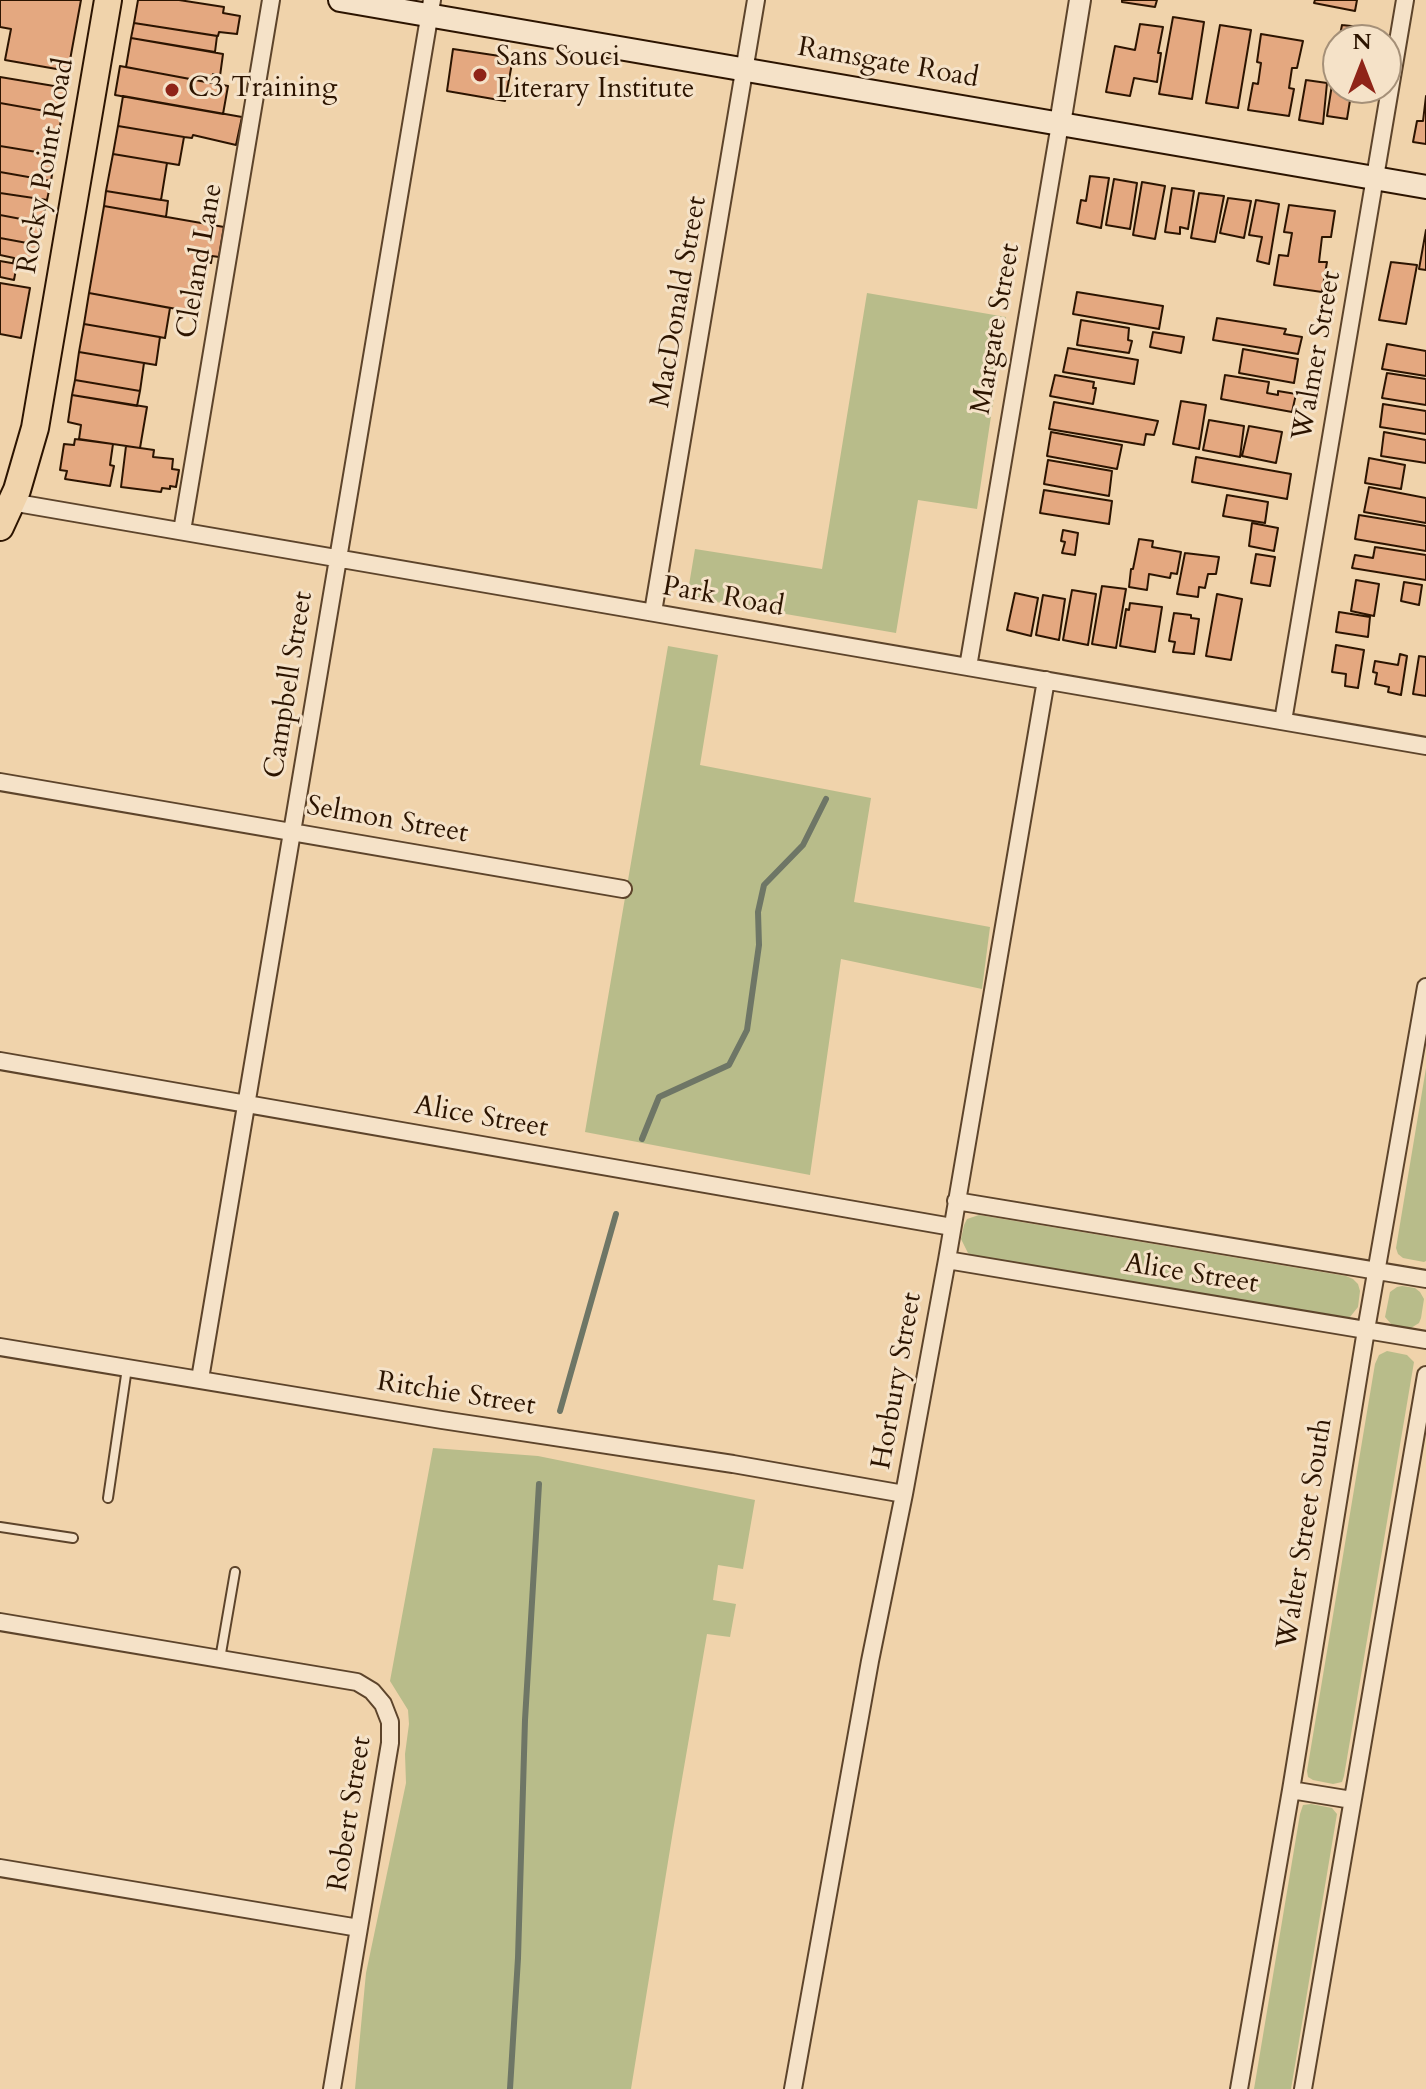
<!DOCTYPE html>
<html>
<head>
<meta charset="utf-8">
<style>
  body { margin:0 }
  #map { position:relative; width:1426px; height:2089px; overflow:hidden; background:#f0d3ab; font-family:Cardo,serif }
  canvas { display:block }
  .north { position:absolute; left:1322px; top:24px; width:80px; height:80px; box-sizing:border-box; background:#f5e2c8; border:2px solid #a59078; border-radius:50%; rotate:0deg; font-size:22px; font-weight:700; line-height:32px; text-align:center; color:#2c1400 }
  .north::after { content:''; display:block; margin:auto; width:28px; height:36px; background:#8f2418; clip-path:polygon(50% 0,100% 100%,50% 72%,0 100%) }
</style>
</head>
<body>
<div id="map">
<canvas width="1426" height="2089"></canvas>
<div class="north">N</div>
</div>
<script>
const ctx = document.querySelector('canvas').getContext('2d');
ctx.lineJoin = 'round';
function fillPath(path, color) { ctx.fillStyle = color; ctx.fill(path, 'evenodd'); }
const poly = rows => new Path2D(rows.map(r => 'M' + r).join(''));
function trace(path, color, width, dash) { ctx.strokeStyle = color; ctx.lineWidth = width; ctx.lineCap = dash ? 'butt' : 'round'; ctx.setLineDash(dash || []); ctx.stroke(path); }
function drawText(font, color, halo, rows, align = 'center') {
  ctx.font = font + ' Cardo,serif'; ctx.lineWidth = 6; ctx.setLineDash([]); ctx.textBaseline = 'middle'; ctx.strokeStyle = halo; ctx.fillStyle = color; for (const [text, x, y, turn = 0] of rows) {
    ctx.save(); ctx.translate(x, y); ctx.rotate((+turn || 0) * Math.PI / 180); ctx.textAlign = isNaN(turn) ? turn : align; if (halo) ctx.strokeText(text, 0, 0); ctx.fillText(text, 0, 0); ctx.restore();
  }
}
fillPath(poly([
  [867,293,1006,317,977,509,918,500,896,633,687,597,695,549,822,569],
  [668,646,718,655,700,765,871,798,854,902,990,927,982,989,841,959,810,1175,585,1132],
  [1426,1068,1426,1261,1424,1262,1403,1258,1398,1254,1396,1248],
  [979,1215,1346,1276,1353,1279,1358,1284,1360,1291,1358,1307,1350,1317,1344,1317,977,1257,968,1253,961,1239,964,1225,967,1219],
  [1402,1286,1415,1288,1420,1292,1424,1299,1421,1318,1419,1323,1411,1328,1392,1325,1385,1317,1390,1292,1397,1287],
  [1387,1351,1407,1355,1414,1362,1413,1368,1344,1776,1342,1782,1333,1784,1313,1780,1308,1777,1307,1771,1375,1364,1379,1355],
  [433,1448,538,1456,755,1500,743,1569,718,1565,713,1600,736,1604,730,1637,707,1634,673,1831,631,2089,355,2089,366,1973,406,1783,405,1754,409,1724,408,1710,390,1681],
  [1311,1804,1332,1808,1337,1814,1291,2089,1254,2089,1300,1814,1303,1805]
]), '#b8bc8a');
trace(poly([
  [642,1139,659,1097,729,1065,747,1030,759,945,758,912,764,885,803,845,826,799],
  [560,1411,616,1214],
  [510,2089,518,1958,525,1720,539,1484]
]), '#6e7666', 6);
const building = poly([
  [0,0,81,0,68,71,5,60,11,29,0,27,0,0],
  [138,0,179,0,224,7,223,13,240,16,237,34,219,32,218,36,134,23,138,0],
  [1122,0,1157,0,1155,7,1122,2,1122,0],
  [1315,0,1357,0,1355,11,1314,3,1315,0],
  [1173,17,1204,22,1192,99,1159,94,1173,17],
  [134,23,217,36,215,52,131,38,134,23],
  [1140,24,1163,27,1158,53,1161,53,1157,82,1134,78,1130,96,1106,92,1115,46,1135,50,1140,24],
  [1220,25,1251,30,1238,108,1206,103,1220,25],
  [1342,25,1360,27,1359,40,1339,40,1342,25],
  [1261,34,1303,41,1297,68,1292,68,1289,88,1294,89,1289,116,1248,110,1253,83,1258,84,1261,63,1257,62,1261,34],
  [131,38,223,54,220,76,213,74,211,83,126,67,131,38],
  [1338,47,1338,88,1352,88,1347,119,1327,116,1338,47],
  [453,49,513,58,505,101,447,91,453,49],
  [120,66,228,86,223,114,115,95,120,66],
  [0,77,66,88,62,114,0,103,0,77],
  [1306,80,1327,83,1323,124,1299,120,1306,80],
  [123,96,242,117,236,145,193,135,192,138,184,137,118,126,123,96],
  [1426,96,1426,144,1413,142,1417,121,1423,121,1426,96],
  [0,103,62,114,55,155,0,146,0,103],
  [118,126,184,137,179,165,113,154,118,126],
  [0,146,55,155,51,181,0,172,0,146],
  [113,154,167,163,161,200,106,191,113,154],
  [0,172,51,181,47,200,0,193,0,172],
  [1090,176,1109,178,1101,228,1077,223,1081,200,1086,201,1090,176],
  [1114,179,1137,183,1130,229,1106,225,1114,179],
  [1142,182,1165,186,1155,239,1133,235,1142,182],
  [1172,188,1194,191,1188,229,1180,227,1180,234,1165,232,1172,188],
  [106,191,168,201,166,217,104,206,106,191],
  [0,193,47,200,42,223,0,215,0,193],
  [1199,193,1224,196,1215,242,1191,238,1199,193],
  [1228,198,1251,201,1244,238,1220,233,1228,198],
  [1256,200,1279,204,1269,264,1257,261,1262,237,1249,235,1256,200],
  [1289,205,1335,211,1331,237,1322,237,1319,262,1327,262,1322,292,1274,285,1279,255,1288,256,1292,233,1284,232,1289,205],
  [104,206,224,227,219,257,212,256,211,263,202,261,193,312,89,293,104,206],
  [0,215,42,223,38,245,0,238,0,215],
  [1426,230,1426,270,1419,269,1426,230],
  [0,238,38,245,34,267,13,263,14,258,0,255,0,238],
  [0,261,17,264,14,280,0,277,0,261],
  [1391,262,1417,265,1406,324,1379,320,1391,262],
  [0,283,30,288,21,338,0,334,0,283],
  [1077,292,1163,306,1159,329,1073,314,1077,292],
  [89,293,170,308,165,338,84,324,89,293],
  [1217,318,1286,329,1284,334,1302,337,1298,354,1213,340,1217,318],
  [1081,320,1129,328,1128,340,1132,341,1129,353,1077,345,1081,320],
  [84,324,160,337,156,365,79,352,84,324],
  [1153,332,1184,337,1181,353,1150,347,1153,332],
  [1387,344,1426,351,1426,376,1382,369,1387,344],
  [1068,348,1138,360,1134,384,1063,372,1068,348],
  [1243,349,1298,359,1294,383,1239,373,1243,349],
  [79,352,144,363,140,391,75,380,79,352],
  [1387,373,1426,379,1426,405,1382,398,1387,373],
  [1055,375,1094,382,1093,388,1096,388,1093,404,1050,396,1055,375],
  [1225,375,1269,382,1267,393,1278,395,1278,391,1296,394,1292,412,1221,399,1225,375],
  [75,380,140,391,137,406,72,395,75,380],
  [72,395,147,407,140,448,79,439,81,425,68,422,72,395],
  [1181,401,1206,405,1199,449,1173,444,1181,401],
  [1054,402,1158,421,1154,435,1146,434,1144,445,1049,429,1054,402],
  [1383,404,1426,411,1426,434,1380,427,1383,404],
  [1209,420,1244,426,1240,457,1203,450,1209,420],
  [1249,426,1282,432,1276,463,1242,456,1249,426],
  [1051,432,1122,445,1117,469,1047,456,1051,432],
  [1384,432,1426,440,1426,463,1381,456,1384,432],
  [75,439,113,444,110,465,114,466,110,486,65,479,67,471,60,470,64,444,74,445,75,439],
  [126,446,154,450,153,457,173,459,172,469,179,470,176,487,170,486,170,489,162,488,161,492,121,487,126,446],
  [1196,457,1291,474,1287,499,1192,482,1196,457],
  [1369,458,1405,465,1401,489,1365,483,1369,458],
  [1048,460,1112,471,1109,496,1044,484,1048,460],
  [1369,487,1426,498,1426,523,1364,512,1369,487],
  [1044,490,1112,501,1109,524,1040,513,1044,490],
  [1227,495,1268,502,1265,523,1223,516,1227,495],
  [1359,515,1426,526,1426,551,1355,539,1359,515],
  [1252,523,1278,528,1274,551,1249,546,1252,523],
  [1063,530,1078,533,1075,555,1062,553,1065,542,1061,541,1063,530],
  [1139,539,1153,541,1152,547,1181,552,1177,574,1171,573,1170,578,1149,574,1147,590,1129,587,1131,569,1133,569,1139,539],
  [1375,547,1426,555,1426,580,1352,568,1355,555,1373,558,1375,547],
  [1185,553,1219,557,1216,574,1208,574,1205,588,1199,587,1198,597,1177,594,1185,553],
  [1256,554,1275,557,1270,586,1251,583,1256,554],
  [1356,580,1379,584,1374,616,1351,611,1356,580],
  [1404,582,1422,585,1419,605,1401,601,1404,582],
  [1102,586,1126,589,1116,648,1092,644,1102,586],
  [1072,590,1096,594,1088,645,1063,640,1072,590],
  [1015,593,1038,598,1031,636,1007,630,1015,593],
  [1217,594,1242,599,1231,660,1206,656,1217,594],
  [1043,595,1065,599,1059,640,1036,635,1043,595],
  [1130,603,1162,607,1155,652,1120,646,1126,609,1129,610,1130,603],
  [1339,612,1370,617,1368,637,1336,632,1339,612],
  [1174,613,1191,615,1191,618,1199,619,1194,654,1173,652,1175,642,1169,641,1174,613],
  [1336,645,1364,650,1358,688,1345,686,1346,674,1332,672,1336,645],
  [1400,654,1407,656,1401,695,1388,692,1389,687,1375,684,1377,673,1373,672,1375,661,1398,665,1400,654],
  [1419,656,1426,657,1426,696,1413,694,1419,656]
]);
fillPath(building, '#e4a880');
trace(building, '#2c1400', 2);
const service = poly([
  [108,1498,127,1368],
  [0,1527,73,1538],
  [220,1659,235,1572]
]);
const minor = poly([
  [11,502,1426,746],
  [182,531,271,0],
  [653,612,756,0],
  [968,667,1060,124],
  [1283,721,1405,0],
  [0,782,623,889],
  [0,1061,952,1227],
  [956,1201,1426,1279],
  [947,1260,1426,1340],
  [0,1347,442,1420,733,1464,904,1494],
  [200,1379,432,0],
  [0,1622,357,1682,372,1691,383,1704,390,1722,390,1743,332,2089],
  [1291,1790,1352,1800],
  [0,1868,359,1928],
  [793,2089,870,1661,904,1494,947,1260,1046,680],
  [1239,2089,1291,1790,1366,1330,1426,987],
  [1303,2089,1426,1375]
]);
const tertiary = poly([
  [1060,124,1080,0]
]);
const secondary = poly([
  [340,0,1426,187]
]);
const primary = poly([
  [0,527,17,490,35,428,108,0]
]);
trace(service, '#5d442b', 12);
trace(minor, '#5d442b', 20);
trace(tertiary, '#5d442b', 24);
trace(secondary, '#2c1400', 26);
trace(primary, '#2c1400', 30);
trace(service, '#f5e2c8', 8);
trace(minor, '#f5e2c8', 16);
trace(tertiary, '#f5e2c8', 20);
trace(secondary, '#f5e2c8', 22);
trace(primary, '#f0d3ab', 26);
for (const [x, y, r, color] of [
  [480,75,8,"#8f2418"],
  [172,90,8,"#8f2418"]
]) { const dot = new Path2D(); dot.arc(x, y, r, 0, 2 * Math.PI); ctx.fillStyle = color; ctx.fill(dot); trace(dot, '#f5e2c8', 3); }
drawText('28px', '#2c1400', '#f5e2c8', [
  ["Sans Souci",496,59],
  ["Literary Institute",496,91],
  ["C3 Training",188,90]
], 'left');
drawText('28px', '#2c1400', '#f5e2c8', [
  ["Ramsgate Road",888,64,10],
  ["Rocky Point Road",47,166,-80],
  ["Cleland Lane",201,261,-80],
  ["MacDonald Street",680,302,-80],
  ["Margate Street",997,329,-80],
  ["Walmer Street",1318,356,-80],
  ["Park Road",723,598,10],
  ["Campbell Street",290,685,-81],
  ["Selmon Street",387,821,10],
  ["Alice Street",481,1118,10],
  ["Alice Street",1191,1275,9],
  ["Horbury Street",898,1381,-80],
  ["Ritchie Street",456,1395,9],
  ["Walter Street South",1306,1534,-81],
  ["Robert Street",351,1814,-81]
]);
</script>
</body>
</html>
